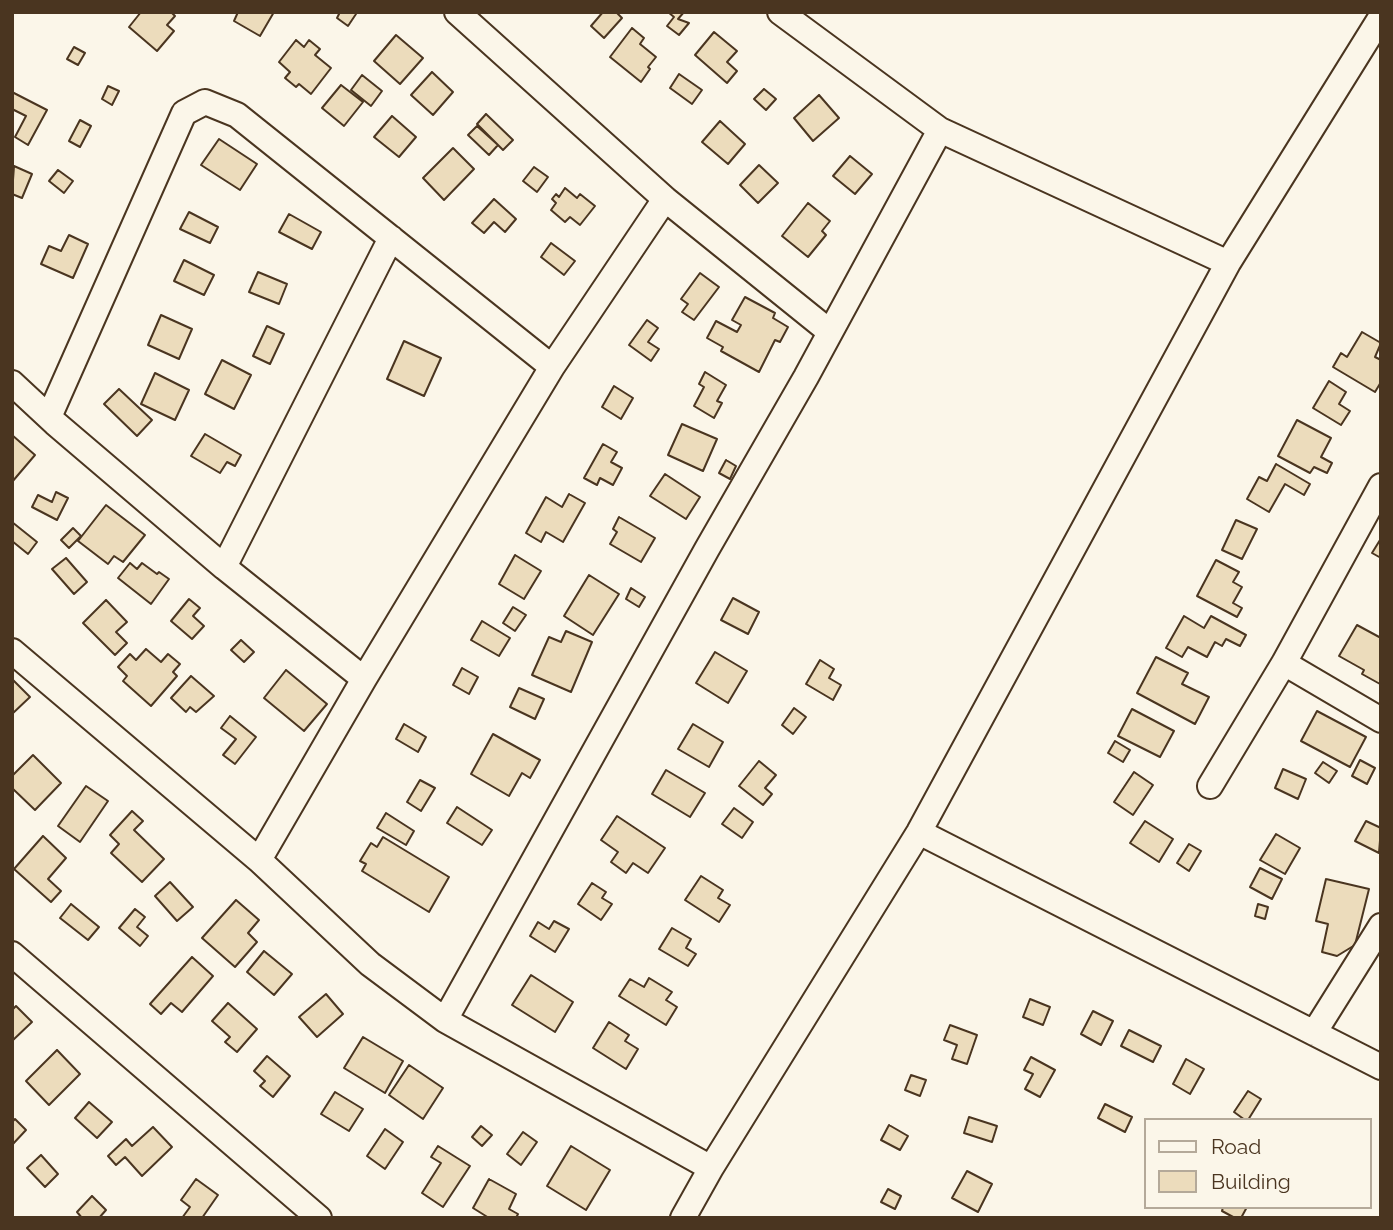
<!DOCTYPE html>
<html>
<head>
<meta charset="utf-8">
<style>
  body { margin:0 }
  #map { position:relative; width:1393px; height:1230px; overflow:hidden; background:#fbf6e9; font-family:Raleway,sans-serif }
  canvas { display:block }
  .frame { position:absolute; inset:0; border:14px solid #4a3520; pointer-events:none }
  .legend { position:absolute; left:1144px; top:1118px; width:228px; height:91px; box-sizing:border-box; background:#fbf6e9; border:2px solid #b4a999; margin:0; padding:9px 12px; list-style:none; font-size:21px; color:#4a3520 }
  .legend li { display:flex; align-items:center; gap:14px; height:35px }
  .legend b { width:35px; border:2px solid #b4a999 }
</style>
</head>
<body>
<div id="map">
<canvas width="1393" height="1230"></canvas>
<div class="frame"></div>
<ul class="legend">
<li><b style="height:9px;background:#fbf6e9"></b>Road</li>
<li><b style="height:19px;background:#ecdcbc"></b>Building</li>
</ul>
</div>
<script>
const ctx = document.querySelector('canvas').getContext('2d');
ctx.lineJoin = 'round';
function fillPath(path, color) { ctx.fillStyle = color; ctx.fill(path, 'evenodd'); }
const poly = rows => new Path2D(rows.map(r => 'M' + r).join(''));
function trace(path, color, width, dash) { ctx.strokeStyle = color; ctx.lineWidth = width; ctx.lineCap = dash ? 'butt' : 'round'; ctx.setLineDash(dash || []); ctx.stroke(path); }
const building = poly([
  [141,12,171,12,175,16,167,25,174,31,157,51,129,27,141,12],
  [238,12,274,12,260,36,234,21,238,12],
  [340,12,354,12,356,14,348,26,337,18,340,12],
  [603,12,616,12,622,18,604,38,591,26,603,12],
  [668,12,684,12,678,19,689,23,679,35,667,26,674,17,668,12],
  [632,28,644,38,640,44,656,57,648,67,650,69,641,82,610,57,632,28],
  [714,32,737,51,727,62,737,71,727,83,695,55,714,32],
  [396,35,423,58,400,84,374,61,396,35],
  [296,40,304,47,309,40,320,49,315,55,331,68,311,94,299,84,296,87,285,78,290,72,279,62,296,40],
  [74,47,85,53,78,65,67,59,74,47],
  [432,72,453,92,433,115,411,95,432,72],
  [679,74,702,90,692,104,670,88,679,74],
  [362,75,382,91,371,106,351,90,362,75],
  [341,85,363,102,344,126,322,108,341,85],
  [108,86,119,91,112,105,102,99,108,86],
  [764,89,776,99,766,110,754,99,764,89],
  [12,92,47,110,28,145,15,137,26,116,12,109,12,92],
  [819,95,839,118,813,141,794,118,819,95],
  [486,114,513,140,503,150,477,124,486,114],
  [392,116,416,137,399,157,374,137,392,116],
  [80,120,91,126,80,147,69,141,80,120],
  [720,121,745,144,728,164,702,142,720,121],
  [477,126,498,145,489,155,468,135,477,126],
  [219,139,257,164,240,190,201,165,219,139],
  [453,148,474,169,444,200,423,178,453,148],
  [850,156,872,174,855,194,833,176,850,156],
  [759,165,778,183,758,203,740,185,759,165],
  [14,166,32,174,22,198,12,194,14,166],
  [534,167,548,177,537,192,523,181,534,167],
  [58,170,73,181,64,193,49,181,58,170],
  [565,188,577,198,580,194,595,206,580,225,570,217,565,222,551,210,556,203,552,199,556,194,559,197,565,188],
  [494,199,516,219,505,232,494,222,484,233,472,223,494,199],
  [808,203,830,221,822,231,826,235,808,257,782,236,808,203],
  [189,212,218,227,210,243,180,229,189,212],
  [289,214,321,232,312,249,279,232,289,214],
  [69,235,88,244,73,278,41,264,49,246,61,251,69,235],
  [551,243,575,261,564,275,541,257,551,243],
  [184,260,214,275,204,295,174,281,184,260],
  [258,272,287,284,279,304,249,292,258,272],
  [700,273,719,287,694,320,682,312,688,304,681,299,700,273],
  [745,297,775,313,773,318,788,327,780,342,775,340,759,372,721,351,723,347,707,338,716,321,737,332,741,325,732,320,745,297],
  [161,315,192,329,179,359,148,345,161,315],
  [647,320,658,328,648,342,659,349,651,361,629,345,647,320],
  [267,326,284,334,270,364,253,356,267,326],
  [1362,332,1381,343,1375,357,1381,360,1381,382,1375,392,1333,367,1341,353,1347,357,1362,332],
  [404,341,441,358,424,396,387,379,404,341],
  [222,360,251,375,234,409,205,394,222,360],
  [705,372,726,385,717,401,722,403,714,418,694,406,704,387,699,384,705,372],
  [155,373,189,390,175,420,141,404,155,373],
  [1329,381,1346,392,1339,404,1350,411,1341,425,1313,408,1329,381],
  [614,386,633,398,621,419,602,407,614,386],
  [119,389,152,420,137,436,104,404,119,389],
  [1297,420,1331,438,1321,457,1332,463,1327,473,1314,467,1310,473,1278,456,1297,420],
  [682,424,717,439,703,471,668,455,682,424],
  [205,434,241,455,235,466,227,462,220,473,191,456,205,434],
  [12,435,35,455,12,482,12,435],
  [603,444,617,452,611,462,622,468,613,485,600,478,597,485,584,478,603,444],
  [726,460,736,466,730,479,719,473,726,460],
  [1276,464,1310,484,1304,495,1285,484,1269,512,1247,499,1259,477,1267,481,1276,464],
  [665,474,700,497,686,519,650,496,665,474],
  [56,492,68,498,57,520,32,507,38,495,52,502,56,492],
  [569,494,585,503,563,542,546,532,541,542,526,533,546,497,562,507,569,494],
  [106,505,145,535,123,562,114,556,108,564,78,541,106,505],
  [619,517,655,538,641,562,610,544,617,532,613,529,619,517],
  [1236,520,1257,529,1242,559,1222,550,1236,520],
  [12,522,37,542,28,554,12,541,12,522],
  [73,528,81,536,69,548,61,540,73,528],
  [1380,540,1381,540,1381,558,1372,553,1380,540],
  [515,555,541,571,524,599,499,584,515,555],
  [66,558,87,582,74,594,52,569,66,558],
  [1216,560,1239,572,1233,582,1242,587,1233,603,1242,608,1237,617,1197,596,1216,560],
  [130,563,137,569,142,563,157,574,159,572,169,579,151,604,118,578,130,563],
  [589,575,619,594,593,635,564,616,589,575],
  [631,588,645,597,639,607,626,599,631,588],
  [733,598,759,612,748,634,721,620,733,598],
  [189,599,200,608,193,616,204,626,192,639,171,621,189,599],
  [106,600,127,622,116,632,127,643,115,655,83,623,106,600],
  [513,607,526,615,515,631,503,623,513,607],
  [1184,616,1204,628,1211,616,1246,635,1240,646,1226,639,1222,646,1215,642,1207,657,1188,647,1182,657,1166,648,1184,616],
  [482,621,510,638,499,656,471,640,482,621],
  [1357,625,1381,638,1380,684,1362,674,1364,670,1339,656,1357,625],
  [566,631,592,642,571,692,532,675,549,637,561,642,566,631],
  [241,640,254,652,244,662,231,650,241,640],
  [146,649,161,662,168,654,180,664,173,672,177,676,151,706,123,681,127,676,118,667,130,654,136,660,146,649],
  [715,652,747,671,728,703,696,683,715,652],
  [1156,657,1188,673,1182,684,1209,697,1195,724,1137,693,1156,657],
  [820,660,834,669,829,678,841,685,833,700,806,684,820,660],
  [462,668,478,677,469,694,453,685,462,668],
  [286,670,327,704,304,731,264,698,286,670],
  [191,676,214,696,196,712,190,707,186,712,171,698,191,676],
  [12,679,30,697,12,714,12,679],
  [519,688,544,699,535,719,510,707,519,688],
  [794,708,806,717,793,734,782,725,794,708],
  [1132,709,1174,731,1160,757,1118,736,1132,709],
  [1317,711,1366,737,1350,767,1301,741,1317,711],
  [230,716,256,737,235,764,223,755,236,739,221,728,230,716],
  [404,724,426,737,418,752,396,739,404,724],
  [693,724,723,742,709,767,678,749,693,724],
  [493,734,540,760,530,778,522,773,509,796,471,774,493,734],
  [1115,741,1130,750,1123,762,1108,753,1115,741],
  [33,755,61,783,35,810,12,788,12,776,33,755],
  [1360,760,1375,768,1367,784,1352,776,1360,760],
  [759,761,776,775,765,788,772,794,763,805,739,786,759,761],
  [1323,762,1337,771,1329,783,1315,773,1323,762],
  [1283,769,1306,779,1298,799,1275,788,1283,769],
  [666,770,705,793,690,817,652,794,666,770],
  [1134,772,1153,785,1133,815,1114,802,1134,772],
  [420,780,435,788,421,811,407,802,420,780],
  [86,786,108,801,80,842,58,826,86,786],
  [457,807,492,830,482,845,447,823,457,807],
  [734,808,753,822,742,838,722,824,734,808],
  [132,811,143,821,134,830,164,859,142,882,111,853,119,844,110,835,132,811],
  [386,813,414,831,406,845,377,828,386,813],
  [617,816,665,848,648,873,633,863,626,873,611,862,618,852,601,840,617,816],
  [1145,821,1173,839,1159,862,1130,843,1145,821],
  [1366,821,1381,828,1379,853,1355,841,1366,821],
  [1276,834,1300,848,1285,874,1260,860,1276,834],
  [43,836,66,858,48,879,61,891,51,902,14,869,43,836],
  [383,837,449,877,429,912,362,871,366,864,360,861,371,843,377,847,383,837],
  [1189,844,1201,851,1189,871,1177,863,1189,844],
  [1260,868,1282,879,1272,899,1250,887,1260,868],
  [701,876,723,890,718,898,730,905,719,922,685,900,701,876],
  [1326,879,1369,889,1355,945,1337,956,1322,952,1328,924,1316,921,1326,879],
  [170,882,193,907,177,921,155,896,170,882],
  [592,883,606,892,602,898,612,904,601,920,578,904,592,883],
  [236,900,259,920,248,933,257,942,235,967,202,938,236,900],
  [71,904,99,927,88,940,60,918,71,904],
  [1258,904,1268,907,1265,919,1255,916,1258,904],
  [135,909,145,917,137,927,148,936,140,946,119,928,135,909],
  [554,921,569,929,555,952,530,936,538,922,549,929,554,921],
  [672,928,691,939,686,948,696,954,688,966,659,949,672,928],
  [264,951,292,974,274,995,247,972,264,951],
  [192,957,213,976,182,1012,171,1003,161,1014,150,1004,192,957],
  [531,975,573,1002,555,1032,512,1005,531,975],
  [649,978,672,992,666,1000,677,1007,666,1025,619,996,630,979,644,987,649,978],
  [326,994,343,1014,317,1037,299,1017,326,994],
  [1030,999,1050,1007,1043,1025,1023,1017,1030,999],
  [228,1003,257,1029,237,1052,225,1042,230,1037,212,1021,228,1003],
  [16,1006,32,1022,12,1041,12,1010,16,1006],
  [1093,1011,1113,1021,1101,1045,1081,1034,1093,1011],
  [609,1022,629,1035,625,1041,638,1049,626,1069,593,1048,609,1022],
  [950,1025,977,1035,967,1064,952,1059,957,1045,944,1040,950,1025],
  [1129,1030,1161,1046,1153,1062,1121,1046,1129,1030],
  [363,1037,403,1061,385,1093,344,1068,363,1037],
  [57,1050,80,1074,49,1105,26,1081,57,1050],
  [267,1056,290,1076,273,1097,260,1086,265,1081,254,1071,267,1056],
  [1031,1057,1055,1070,1040,1097,1025,1089,1033,1074,1024,1070,1031,1057],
  [1186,1059,1204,1069,1190,1094,1173,1084,1186,1059],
  [409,1065,443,1088,423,1119,389,1095,409,1065],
  [911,1075,926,1080,920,1096,905,1090,911,1075],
  [1248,1091,1261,1099,1248,1120,1245,1120,1234,1112,1248,1091],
  [335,1092,363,1109,349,1131,321,1114,335,1092],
  [89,1102,112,1122,97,1138,75,1118,89,1102],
  [1105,1104,1132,1117,1125,1132,1098,1118,1105,1104],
  [969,1117,997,1126,992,1142,964,1133,969,1117],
  [15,1119,26,1130,12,1145,12,1122,15,1119],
  [889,1125,908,1136,900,1150,881,1140,889,1125],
  [481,1126,492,1135,482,1146,472,1137,481,1126],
  [153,1127,172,1147,142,1176,125,1157,116,1165,108,1156,126,1139,132,1146,153,1127],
  [385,1129,403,1142,385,1169,367,1156,385,1129],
  [523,1132,537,1142,521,1165,507,1154,523,1132],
  [438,1146,470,1166,443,1207,422,1193,441,1163,431,1157,438,1146],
  [571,1146,610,1170,586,1210,547,1186,571,1146],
  [41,1155,58,1174,45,1187,27,1168,41,1155],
  [967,1171,992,1184,978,1212,952,1198,967,1171],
  [196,1179,218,1195,202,1218,182,1218,190,1207,181,1200,196,1179],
  [489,1179,516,1194,509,1209,518,1214,516,1218,489,1218,473,1208,489,1179],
  [888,1189,901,1196,895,1209,881,1202,888,1189],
  [92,1196,106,1210,99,1218,82,1218,77,1212,92,1196],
  [1223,1207,1247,1207,1241,1218,1235,1218,1222,1211,1223,1207]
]);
fillPath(building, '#ecdcbc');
trace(building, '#4a3520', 2);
const street = poly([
  [457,12,665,199,830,332],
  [780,12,940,130,1228,263],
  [12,383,55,423,224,567,364,679],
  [49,417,184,113,205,102,237,115,552,367],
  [224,567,391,238],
  [12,651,259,860,370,964,445,1020,711,1168],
  [1284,663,1381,720],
  [1210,786,1284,663,1381,486],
  [919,832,1381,1067],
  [259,860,364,679,552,367,665,199],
  [12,954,319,1218],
  [445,1020,707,549,806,377,940,130],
  [1314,1033,1381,926],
  [683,1218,711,1168,919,832,1228,263,1381,17]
]);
trace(street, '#4a3520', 28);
trace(street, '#fbf6e9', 24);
</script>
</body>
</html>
